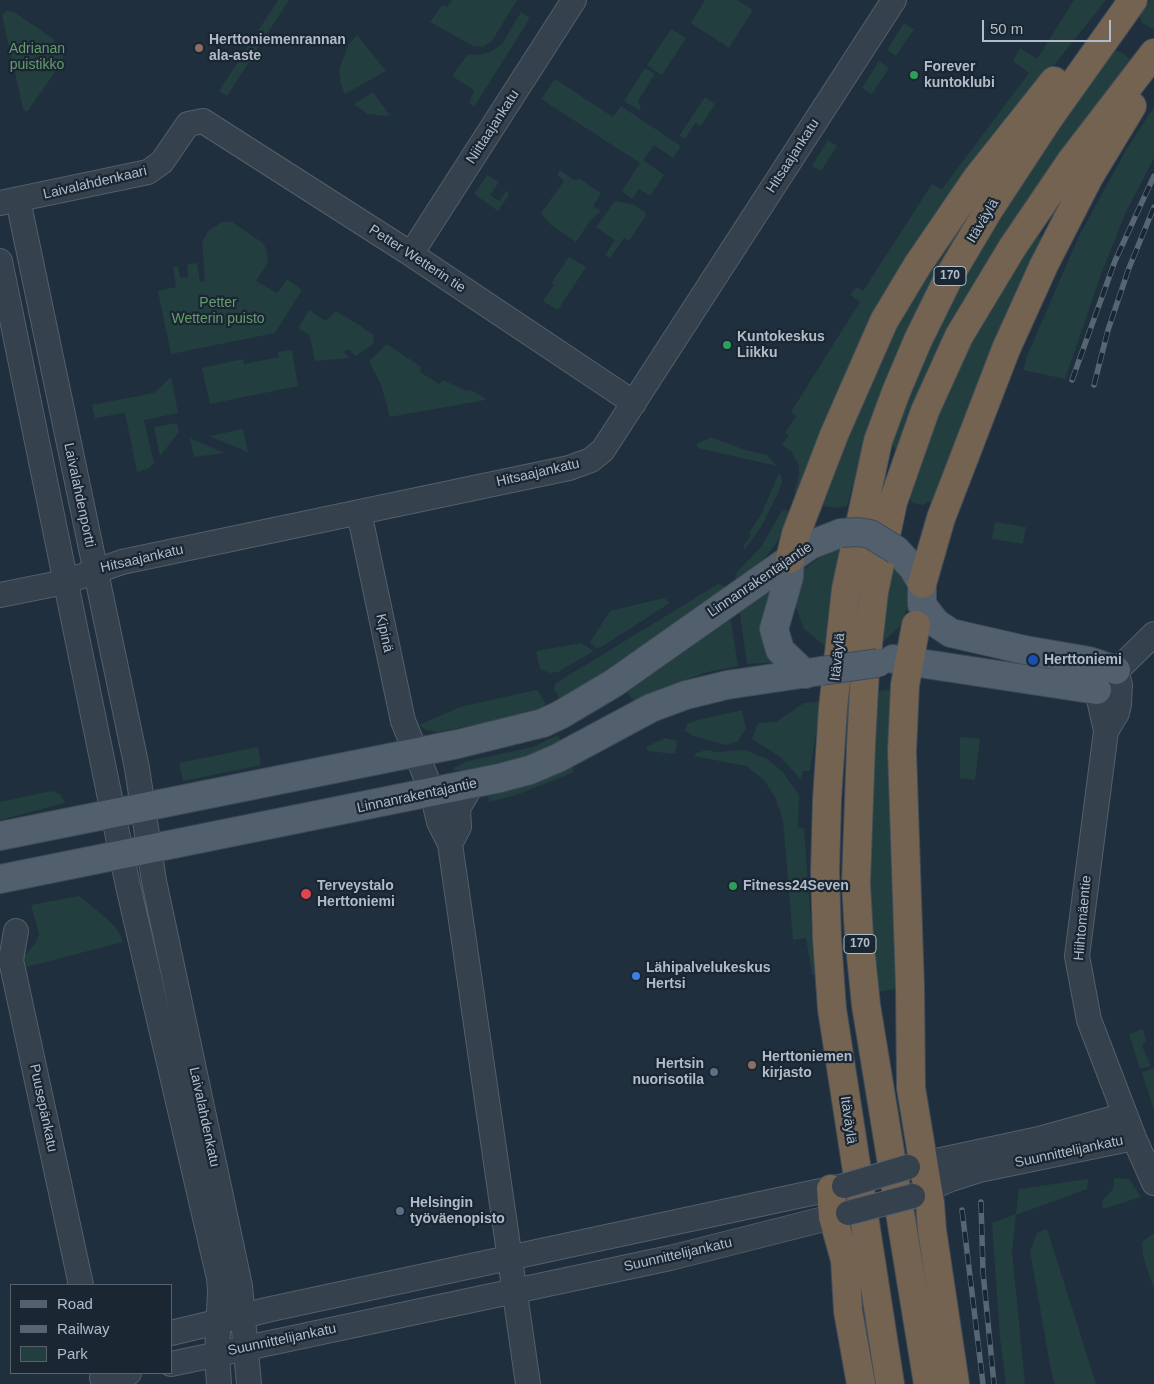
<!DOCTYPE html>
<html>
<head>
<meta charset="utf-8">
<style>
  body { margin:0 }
  #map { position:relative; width:1154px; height:1384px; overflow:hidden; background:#202f3d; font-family:Helvetica,sans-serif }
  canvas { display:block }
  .legend { position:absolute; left:10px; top:1284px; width:162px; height:90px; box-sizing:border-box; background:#1a2632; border:1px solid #56626e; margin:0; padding:6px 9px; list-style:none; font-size:15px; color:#b0bcc9 }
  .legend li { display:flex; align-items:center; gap:10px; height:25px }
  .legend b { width:25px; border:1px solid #56626e }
  .scale { position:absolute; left:982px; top:20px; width:129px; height:22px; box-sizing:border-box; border:2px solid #b0bcc9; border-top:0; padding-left:6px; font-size:15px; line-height:18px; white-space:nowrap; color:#b0bcc9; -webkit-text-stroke:4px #1a2632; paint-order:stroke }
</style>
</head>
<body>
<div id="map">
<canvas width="1154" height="1384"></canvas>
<ul class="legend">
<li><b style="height:6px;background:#52606e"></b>Road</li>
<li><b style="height:6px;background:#566675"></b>Railway</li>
<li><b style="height:14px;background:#233e3e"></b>Park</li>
</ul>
<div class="scale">50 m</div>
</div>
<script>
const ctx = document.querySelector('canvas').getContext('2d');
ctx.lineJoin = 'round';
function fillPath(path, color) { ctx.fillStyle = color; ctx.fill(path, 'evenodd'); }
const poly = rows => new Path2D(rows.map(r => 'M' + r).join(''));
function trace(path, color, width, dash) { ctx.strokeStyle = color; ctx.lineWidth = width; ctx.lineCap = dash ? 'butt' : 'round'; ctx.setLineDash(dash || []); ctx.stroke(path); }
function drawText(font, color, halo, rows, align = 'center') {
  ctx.font = font + ' Helvetica,sans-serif'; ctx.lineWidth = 4.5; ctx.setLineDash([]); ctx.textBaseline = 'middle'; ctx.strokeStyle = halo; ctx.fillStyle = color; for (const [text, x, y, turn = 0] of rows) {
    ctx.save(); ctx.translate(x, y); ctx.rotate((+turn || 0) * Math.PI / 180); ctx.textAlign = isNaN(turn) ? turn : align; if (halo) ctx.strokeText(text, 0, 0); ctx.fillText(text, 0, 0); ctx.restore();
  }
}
fillPath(poly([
  [278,0,289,0,227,96,219,91],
  [452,0,517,0,492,41,483,47,473,46,430,22,442,5,447,7],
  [705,0,737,0,753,10,729,48,691,23],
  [1074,0,1106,0,1000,133,884,293,845,374,796,495,794,494,799,475,799,466,792,452,782,445,789,435,785,433,796,416,791,412,860,302,850,295,856,287,863,291,932,184,942,189,1029,73,1013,61,1020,48,1037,59],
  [1150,0,1154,0,1154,29,1142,23,1139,16],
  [6,11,14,12,52,38,63,53,63,61,27,112,23,109,2,15],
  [521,12,530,18,474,107,469,103,474,90,452,76,468,54,478,55,490,52,502,44],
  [904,23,914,29,896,56,887,50],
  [671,29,686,38,662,75,647,65],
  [357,35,386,71,345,94,341,85,339,69,349,44],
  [1115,51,1121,52,1131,60,1029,198,960,305,928,369,896,451,893,446,890,447,916,375,952,299,975,258,1023,181],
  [879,61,889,68,872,94,862,88],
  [645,68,655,74,638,101,641,108,639,110,624,101],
  [555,79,613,117,621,106,681,146,673,158,654,145,643,160,664,175,650,196,639,189,632,199,622,191,640,163,541,99],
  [373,92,390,116,367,114,354,104],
  [705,97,715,104,701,126,695,123,685,139,679,136],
  [1154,107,1154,158,1126,212,1100,277,1065,379,1023,370,1027,356,1079,236,1126,150],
  [828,140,837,146,821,171,812,166],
  [996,168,867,434,847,506,835,508,823,506,856,418,897,325,912,297],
  [560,170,574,180,580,179,601,193,593,206,601,211,590,221,576,242,551,225,541,213,564,181,557,175],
  [487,175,499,182,490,195,499,201,507,190,509,195,498,211,474,194],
  [615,201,635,205,647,214,629,241,624,238,610,258,605,255,615,240,596,227],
  [222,222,232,222,244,230,263,243,267,251,268,263,256,281,277,293,287,279,302,290,275,333,171,354,158,291,176,287,173,267,178,266,180,278,188,277,187,264,197,263,200,282,205,281,202,243,208,231],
  [1034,232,1044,239,1034,254,1006,314,934,504,927,502,923,505,912,503,909,495,955,368],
  [569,257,586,267,558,310,543,301,554,285,551,283],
  [309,310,326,321,336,311,370,332,374,336,373,344,356,356,348,349,344,352,350,358,315,361,310,336,298,328],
  [387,344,421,367,420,372,439,384,443,380,466,391,469,389,485,398,485,400,390,417,381,385,369,361],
  [292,350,298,386,210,404,202,368,243,359,244,364,279,357,278,352],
  [171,377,178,413,144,420,154,463,149,468,137,472,125,413,95,418,92,405,154,393],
  [177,423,179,432,160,456,154,427],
  [243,429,248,452,209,436],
  [711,437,745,450,767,455,777,466,698,448,697,444],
  [190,438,224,453,194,457],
  [778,475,781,475,782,481,779,491,761,527,745,549,743,547,751,535,749,533,762,513],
  [785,510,791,512,777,542,762,562,738,582,735,576,736,573,761,547,781,512],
  [995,522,1026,527,1023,544,992,539],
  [839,548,825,646,804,629,794,602,797,581,804,570,822,555],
  [892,564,902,578,907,591,907,608,900,626,881,644],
  [718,584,729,588,612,670,561,701,554,688,556,683],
  [771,588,773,590,777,662,747,664,739,607],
  [664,598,670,603,601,647,596,648,590,642,610,611],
  [730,614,738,666,703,673,634,701,627,692,694,645,700,637],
  [581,643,594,651,558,672,550,673,540,669,536,651],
  [895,689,902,988,878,992,878,964,873,964,866,907,874,721,877,720,879,691],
  [536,690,539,692,545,703,544,707,503,719,438,732,426,730,419,725,460,707],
  [821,701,810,771,803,771,801,780,782,758,752,739,754,733,758,723,776,722,804,703],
  [742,710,746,729,737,742,725,745,693,736,685,731,687,724,698,720],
  [558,735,561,742,522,758,466,770,455,770,453,768,468,761,533,747],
  [960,737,980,739,975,780,960,778],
  [665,738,677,741,675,754,648,751,646,747],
  [258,747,261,765,183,781,179,763],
  [707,750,715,752,745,750,767,759,783,772,799,795,798,827,804,829,815,974,812,975,806,938,793,940,783,820,775,797,764,780,746,766,694,756,696,753],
  [573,767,573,772,567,775,516,795,489,802,488,796,537,783],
  [51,791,60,794,65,803,0,820,0,802],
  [79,896,106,918,117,929,123,942,26,967,24,957,36,942,39,934,31,905],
  [1143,1029,1146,1041,1142,1046,1151,1066,1140,1069,1129,1034],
  [1153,1068,1154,1070,1154,1110,1142,1073],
  [1114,1178,1129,1179,1141,1197,1103,1209,1102,1201,1113,1189],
  [1088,1179,1087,1189,1016,1215,1012,1251,1025,1384,1006,1384,1000,1338,992,1223,1016,1214,1019,1189],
  [1047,1229,1096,1384,1055,1384,1052,1376,1030,1251,1037,1233],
  [1154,1233,1154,1289,1143,1256,1142,1242]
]), '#233e3e');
const minor = poly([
  [18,200,137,768,154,881,240,1286,249,1384],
  [0,203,148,172,162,162,188,124,203,121,411,254,634,403],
  [411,254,574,0],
  [0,261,128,886,219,1278,220,1290,217,1354,219,1384],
  [359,512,403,721,432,792,439,822,450,844,528,1384],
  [0,595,65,582,122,562,569,468,591,460,603,450,894,0],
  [1116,670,1120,685,1119,704,1117,713,1106,731,1077,956,1089,1020,1134,1138,1154,1183],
  [1106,731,1097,690,1154,634],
  [450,844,459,827,458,808,472,785],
  [16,931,11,960,81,1285],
  [908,1167,1039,1139,1125,1115],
  [913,1196,951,1179,979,1170,1134,1138],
  [171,1333,271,1309,844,1186],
  [171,1364,670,1258,848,1213],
  [102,1378,129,1373]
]);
const major = poly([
  [896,550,913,568,922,584,922,601],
  [790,559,789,577,774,629,780,650,805,674],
  [922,605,936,623,951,633,1025,650,1089,661,1116,670],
  [893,659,1097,690],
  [0,836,458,744,543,723,560,715,614,683,810,545,841,533],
  [0,879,500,778,530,770,558,758,651,708,686,695,727,685,821,671]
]);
const highway = poly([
  [790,559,796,534,834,435,884,321,917,266,977,178,1054,81],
  [922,584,941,518,1006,349,1044,265,1089,177,1132,106],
  [916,625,905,685,902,751,910,987,911,1088,930,1203,932,1230,955,1384],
  [831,1189,833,1217,845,1260,848,1311,861,1384],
  [890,1384,832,1009,827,939,825,872,827,800,833,708,846,589,878,441,896,392,918,340,950,275,988,211,1047,121,1133,0],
  [928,1384,866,1005,859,936,856,883,861,745,865,671,874,592,893,502,925,411,959,336,1012,248,1071,161,1154,53]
]);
trace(minor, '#535f6b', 26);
trace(major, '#3e4a56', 30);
trace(highway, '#404c58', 30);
trace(minor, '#35414d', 24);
trace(major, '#52606e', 28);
trace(highway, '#746351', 28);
const rail = poly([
  [1072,380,1115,261,1154,176],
  [1094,385,1108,330,1129,268,1154,207],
  [981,1202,983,1272,994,1384],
  [962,1210,983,1384]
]);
trace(rail, '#566675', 5.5);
trace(rail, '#1a2632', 4, [11]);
const minorBridge = poly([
  [844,1186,908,1167],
  [848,1213,913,1196]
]);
const majorBridge = poly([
  [841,533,858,532,870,534,896,550],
  [821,671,878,663]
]);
trace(minorBridge, '#535f6b', 26, []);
trace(majorBridge, '#3e4a56', 30, []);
trace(minorBridge, '#35414d', 24);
trace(majorBridge, '#52606e', 28);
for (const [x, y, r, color] of [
  [199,48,5,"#8d6e63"],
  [914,75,5,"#2e9e5b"],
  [727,345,5,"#2e9e5b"],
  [1033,660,6,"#1a4fb4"],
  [733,886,5,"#2e9e5b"],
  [306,894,6,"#e0444e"],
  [636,976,5,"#3f7fe0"],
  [752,1065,5,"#8d6e63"],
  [714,1072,5,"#5c6f8a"],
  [400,1211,5,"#5c6f8a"]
]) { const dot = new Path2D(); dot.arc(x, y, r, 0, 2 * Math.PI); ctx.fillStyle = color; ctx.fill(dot); trace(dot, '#1a2632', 2); }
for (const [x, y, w] of [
  [950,276,32],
  [860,944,32]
]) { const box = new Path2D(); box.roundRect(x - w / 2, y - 9.5, w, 19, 4); ctx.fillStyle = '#1a2632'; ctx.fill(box); trace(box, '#b0bcc9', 1); }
drawText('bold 12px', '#b0bcc9', null, [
  ["170",950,276],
  ["170",860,944]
]);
drawText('bold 14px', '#b0bcc9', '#1a2632', [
  ["Herttoniemenrannan",209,40],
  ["ala-aste",209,56],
  ["Forever",924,67],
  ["kuntoklubi",924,83],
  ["Kuntokeskus",737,337],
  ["Liikku",737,353],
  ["Herttoniemi",1044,660],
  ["Terveystalo",317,886],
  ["Herttoniemi",317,902],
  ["Fitness24Seven",743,886],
  ["Lähipalvelukeskus",646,968],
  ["Hertsi",646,984],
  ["Herttoniemen",762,1057],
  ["kirjasto",762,1073],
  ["Hertsin",704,1064,"right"],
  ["nuorisotila",704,1080,"right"],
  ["Helsingin",410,1203],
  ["työväenopisto",410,1219]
], 'left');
drawText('14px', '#659c6c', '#1a2632', [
  ["Adrianan",37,49],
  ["puistikko",37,65],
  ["Petter",218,303],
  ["Wetterin puisto",218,319]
]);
drawText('14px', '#b0bcc9', '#1a2632', [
  ["Niittaajankatu",493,127,-57],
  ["Hitsaajankatu",793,156,-57],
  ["Laivalahdenkaari",95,183,-13],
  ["Itäväylä",983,221,-59],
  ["Petter Wetterin tie",417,259,33],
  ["Hitsaajankatu",538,473,-13],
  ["Laivalahdenportti",79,495,78],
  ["Hitsaajankatu",142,559,-13],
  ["Linnanrakentajantie",760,580,-34],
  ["Kipinä",384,633,78],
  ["Itäväylä",838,657,-84],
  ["Linnanrakentajantie",417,796,-12],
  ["Hiihtomäentie",1083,918,-85],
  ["Puusepänkatu",43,1108,78],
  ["Laivalahdenkatu",204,1117,78],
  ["Itäväylä",848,1120,82],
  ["Suunnittelijankatu",1069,1152,-12],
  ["Suunnittelijankatu",678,1255,-13],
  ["Suunnittelijankatu",282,1340,-12]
]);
</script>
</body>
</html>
